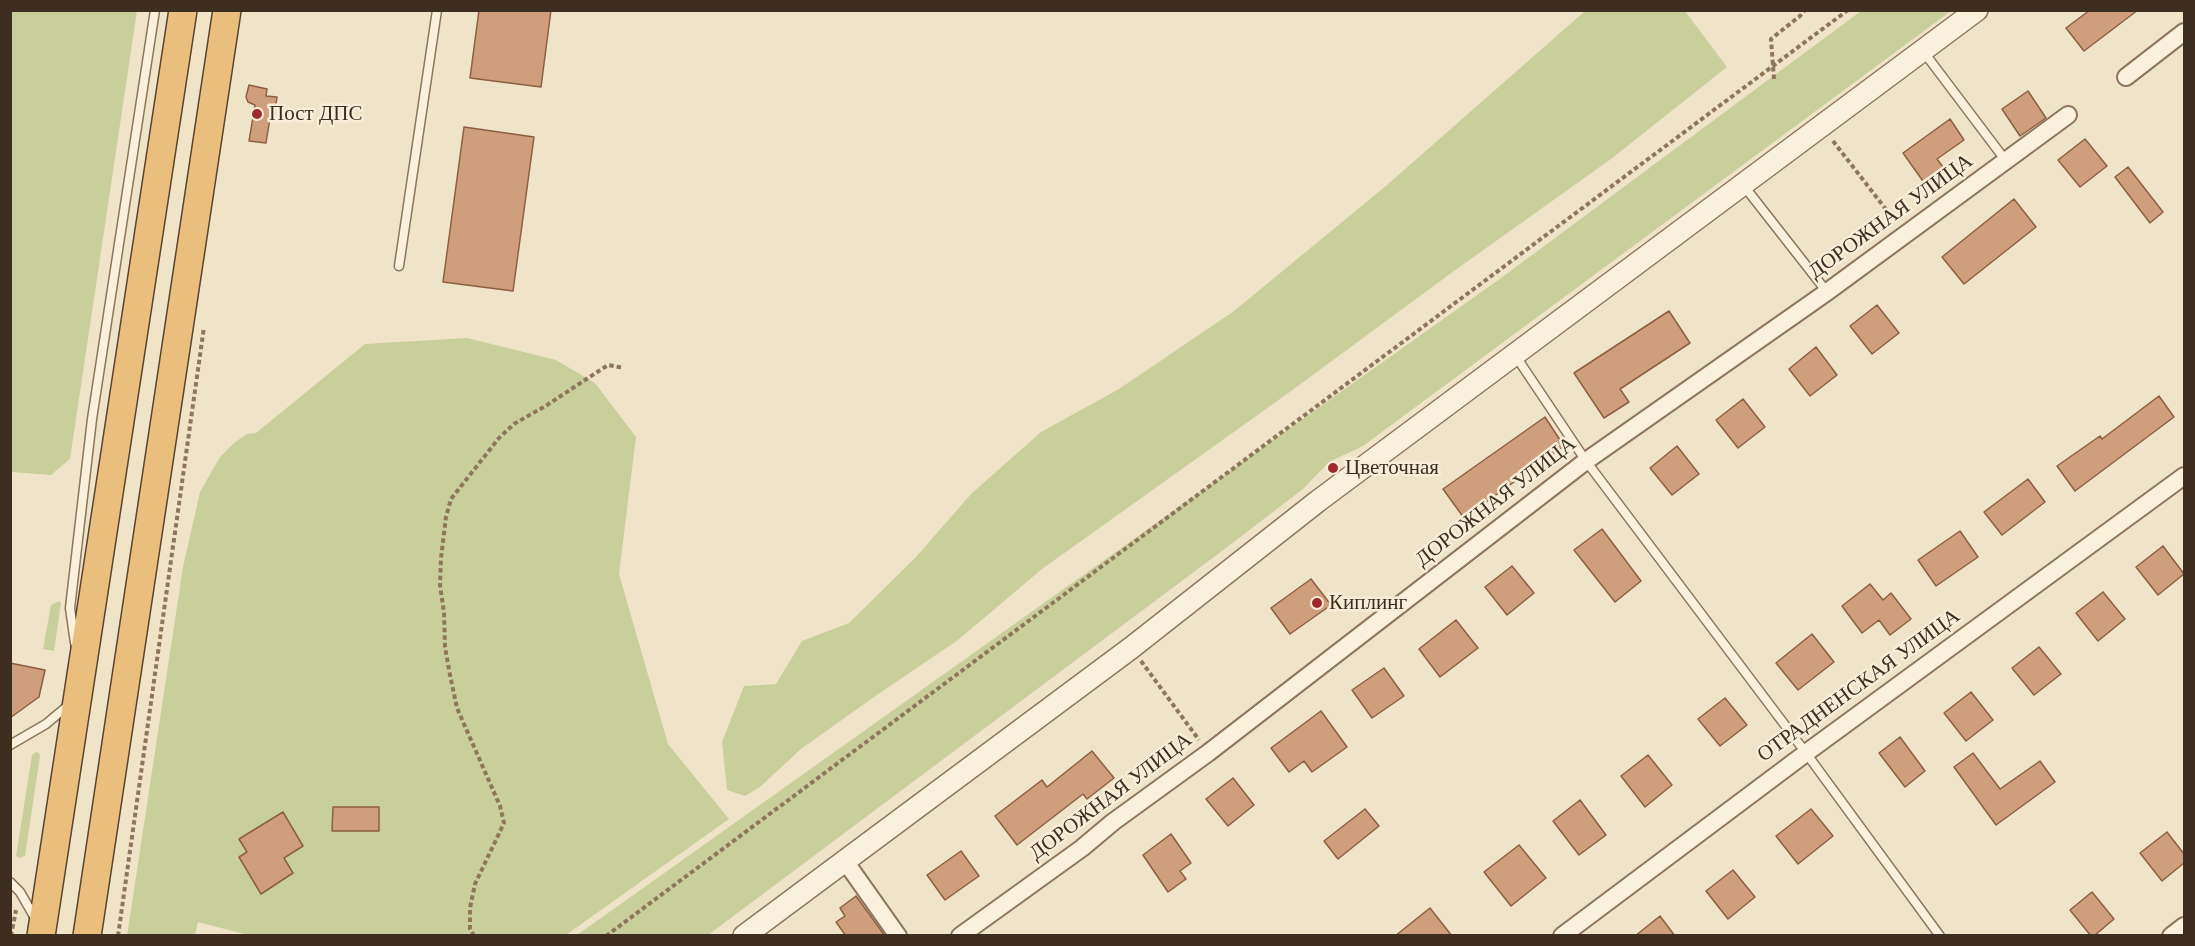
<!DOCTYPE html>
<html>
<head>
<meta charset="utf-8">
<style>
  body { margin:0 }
  #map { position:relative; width:2195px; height:946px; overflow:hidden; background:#f0e4c8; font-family:Georgia,serif }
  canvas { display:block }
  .frame { position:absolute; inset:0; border:12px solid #3d2e20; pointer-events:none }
</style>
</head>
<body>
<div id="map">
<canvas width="2195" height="946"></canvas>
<div class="frame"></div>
</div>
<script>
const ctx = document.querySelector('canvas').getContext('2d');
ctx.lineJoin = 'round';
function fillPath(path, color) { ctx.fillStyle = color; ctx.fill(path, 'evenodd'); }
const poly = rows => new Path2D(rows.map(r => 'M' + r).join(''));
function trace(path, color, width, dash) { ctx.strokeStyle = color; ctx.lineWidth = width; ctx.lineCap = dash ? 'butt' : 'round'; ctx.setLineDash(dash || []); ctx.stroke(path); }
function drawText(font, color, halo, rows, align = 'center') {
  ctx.font = font + ' Georgia,serif'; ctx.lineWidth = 5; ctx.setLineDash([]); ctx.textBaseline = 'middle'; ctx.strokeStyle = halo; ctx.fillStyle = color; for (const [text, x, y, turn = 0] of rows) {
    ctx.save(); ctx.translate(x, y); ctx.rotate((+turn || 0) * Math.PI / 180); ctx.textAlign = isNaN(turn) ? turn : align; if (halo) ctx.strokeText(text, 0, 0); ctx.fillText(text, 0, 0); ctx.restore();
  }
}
fillPath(poly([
  [10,11,137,11,70,459,51,475,11,472],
  [1585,11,1685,11,1727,67,1611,159,1454,271,1287,394,1042,569,958,640,874,697,801,749,760,787,745,796,727,790,722,742,744,686,776,684,802,641,849,623,916,557,971,494,1041,432,1119,389,1234,311,1387,185],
  [1861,11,1951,11,1363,446,1329,462,1303,489,1226,548,708,935,577,935,1501,278],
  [467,338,556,360,595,383,636,437,619,574,668,744,729,819,566,935,252,936,198,922,195,935,127,936,183,567,200,492,220,457,234,443,247,434,256,433,365,344],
  [59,601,61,603,54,651,43,649,51,605],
  [36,752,39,753,40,756,25,856,19,858,16,856,32,755]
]), '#c9cf9b');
const building = poly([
  [479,10,551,10,541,87,470,78,479,10],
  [2090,10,2138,10,2084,51,2066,28,2090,10],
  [249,85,267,89,266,96,277,97,274,118,270,118,266,143,249,141,255,105,248,102,246,97,249,85],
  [2028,91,2046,118,2020,136,2002,109,2028,91],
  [1950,119,1964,140,1937,159,1950,176,1930,191,1903,153,1950,119],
  [464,127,534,137,513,291,443,282,464,127],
  [2085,139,2107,166,2080,187,2058,160,2085,139],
  [2128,167,2163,212,2150,223,2115,177,2128,167],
  [2014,199,2036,227,1964,284,1942,257,2014,199],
  [1877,305,1899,333,1872,354,1850,326,1877,305],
  [1669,311,1690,343,1620,389,1629,402,1604,418,1574,373,1669,311],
  [1816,347,1837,375,1810,396,1789,369,1816,347],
  [2159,396,2174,417,2075,491,2057,466,2100,436,2102,439,2159,396],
  [1743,399,1765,427,1738,448,1716,420,1743,399],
  [1545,417,1564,446,1464,518,1443,489,1545,417],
  [1677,446,1699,474,1672,495,1650,468,1677,446],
  [2028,479,2045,502,2002,535,1984,512,2028,479],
  [1602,529,1641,581,1615,602,1574,550,1602,529],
  [1960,531,1978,557,1936,586,1918,560,1960,531],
  [2163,546,2184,574,2158,595,2136,567,2163,546],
  [1512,566,1534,593,1507,615,1485,587,1512,566],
  [1311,579,1331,605,1290,634,1271,608,1311,579],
  [1870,584,1883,600,1891,593,1911,619,1890,635,1879,620,1862,633,1842,606,1870,584],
  [2103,592,2125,619,2098,641,2076,613,2103,592],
  [1456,620,1478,648,1440,677,1419,649,1456,620],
  [1812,634,1834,662,1798,690,1776,663,1812,634],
  [2039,647,2061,674,2034,695,2012,668,2039,647],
  [10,663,45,670,39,697,10,718,10,663],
  [1384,668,1404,696,1372,718,1352,690,1384,668],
  [1971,692,1993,720,1966,741,1944,713,1971,692],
  [1725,698,1747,725,1720,746,1698,719,1725,698],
  [1321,711,1347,747,1312,772,1304,761,1289,772,1271,748,1321,711],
  [1900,737,1925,771,1905,787,1879,753,1900,737],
  [1092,751,1114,778,1087,799,1083,794,1017,845,995,816,1042,780,1047,787,1092,751],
  [1973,753,2000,789,2040,761,2055,782,1996,825,1954,767,1973,753],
  [1648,755,1672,785,1645,807,1621,776,1648,755],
  [1233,778,1254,805,1228,826,1206,799,1233,778],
  [1580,800,1606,835,1579,855,1553,821,1580,800],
  [333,807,379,807,379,831,332,831,333,807],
  [1365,809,1379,826,1338,859,1324,841,1365,809],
  [1811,809,1833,836,1798,864,1776,836,1811,809],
  [283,812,303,846,284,858,293,873,261,894,239,857,247,852,239,839,283,812],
  [2167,832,2184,854,2184,863,2162,881,2140,853,2167,832],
  [1171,834,1191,863,1180,871,1186,879,1168,892,1143,855,1171,834],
  [1519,845,1546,878,1511,906,1484,872,1519,845],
  [961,851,979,876,945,900,927,875,961,851],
  [1733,870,1755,897,1728,919,1706,891,1733,870],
  [2092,892,2114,919,2094,936,2091,936,2070,910,2092,892],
  [856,896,880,929,885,936,846,936,836,922,845,916,840,908,856,896],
  [1430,908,1452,936,1395,936,1430,908],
  [1660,916,1675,936,1635,936,1660,916]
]);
fillPath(building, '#cf9f7d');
trace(building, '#8d5f41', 1.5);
const service = poly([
  [1923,51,2006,161],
  [1744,186,1827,292],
  [399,266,437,10],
  [1515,355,1586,461,1806,753,1940,936],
  [75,643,70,608,92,419,155,10],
  [10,745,46,724,70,704],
  [10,882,20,892,35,918]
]);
const minor = poly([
  [2126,77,2184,32],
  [845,861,898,936],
  [960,936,1082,848,1113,822,1208,753,1586,461,1827,292,2068,115],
  [1562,936,1806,753,2184,476],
  [2171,936,2184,926]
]);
const tertiary = poly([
  [744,936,1131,648,1318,501,1977,10]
]);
const trunk = poly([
  [41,936,183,10],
  [87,936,227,10]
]);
trace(service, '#8d765c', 11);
trace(minor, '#8d765c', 20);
trace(tertiary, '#8d765c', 24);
trace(trunk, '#5b4430', 30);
trace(poly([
  [1774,79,1771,39,1800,16,1805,10],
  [1833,141,1895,221],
  [1141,661,1199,740],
  [11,936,16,910],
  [118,936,204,327],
  [474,936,470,929,470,908,475,884,504,823,500,806,457,708,450,675,445,647,444,613,440,585,441,558,446,517,451,499,499,438,514,424,547,405,608,365,624,368],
  [606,936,1848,10]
]), '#8d765c', 4, [4.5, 3]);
trace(service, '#faf1dc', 8);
trace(minor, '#faf1dc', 16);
trace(tertiary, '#faf1dc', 21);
trace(trunk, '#eabe7c', 27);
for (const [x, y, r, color] of [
  [257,114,6,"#9e2a2b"],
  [1333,468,6,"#9e2a2b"],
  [1317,603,6,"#9e2a2b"]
]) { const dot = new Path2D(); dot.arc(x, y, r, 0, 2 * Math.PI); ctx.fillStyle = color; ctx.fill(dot); trace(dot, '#f7eed8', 2); }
drawText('21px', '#3d2e20', '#f7eed8', [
  ["Пост ДПС",269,114],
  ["Цветочная",1345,468],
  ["Киплинг",1329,603]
], 'left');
drawText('21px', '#3d2e20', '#f7eed8', [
  ["ДОРОЖНАЯ УЛИЦА",1891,217,-36],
  ["ДОРОЖНАЯ УЛИЦА",1496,502,-38],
  ["ОТРАДНЕНСКАЯ УЛИЦА",1859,686,-36],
  ["ДОРОЖНАЯ УЛИЦА",1111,797,-37]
]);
</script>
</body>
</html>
